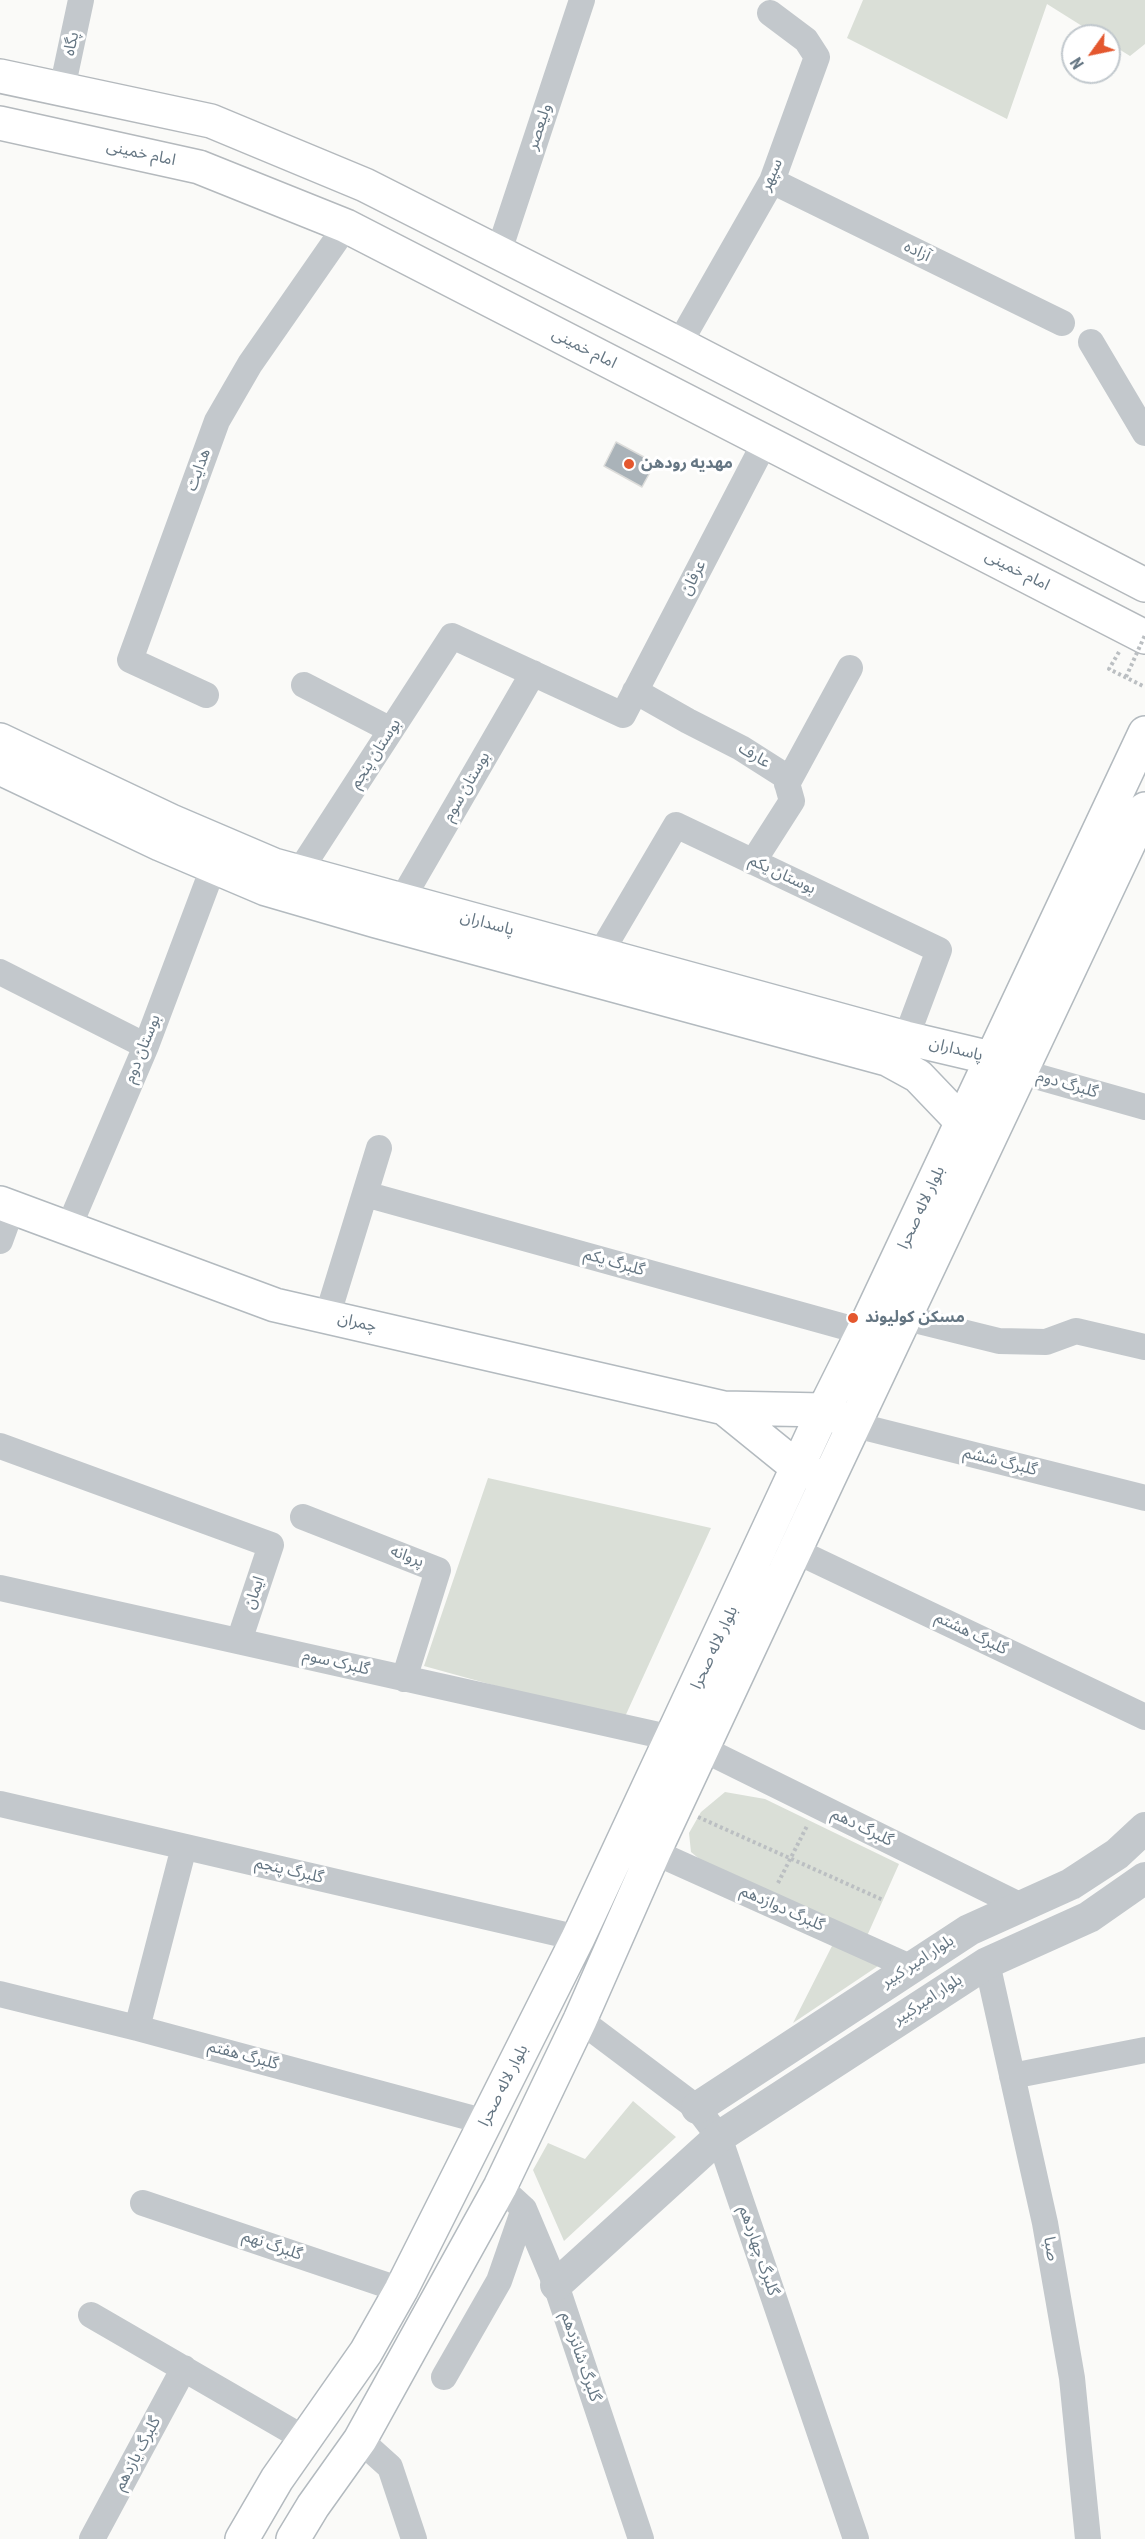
<!DOCTYPE html>
<html>
<head>
<meta charset="utf-8">
<style>
  body { margin:0 }
  #map { position:relative; width:1145px; height:2539px; overflow:hidden; background:#fafaf8; font-family:"Roboto Condensed",sans-serif }
  canvas { display:block }
  .north { position:absolute; left:1061px; top:24px; width:60px; height:60px; box-sizing:border-box; background:#fff; border:2px solid #c1c8cd; border-radius:50%; rotate:237deg; font-size:16px; font-weight:700; line-height:24px; text-align:center; color:#657683 }
  .north::after { content:''; display:block; margin:auto; width:21px; height:27px; background:#e4572e; clip-path:polygon(50% 0,100% 100%,50% 72%,0 100%) }
</style>
</head>
<body>
<div id="map">
<canvas width="1145" height="2539"></canvas>
<div class="north">N</div>
</div>
<script>
const ctx = document.querySelector('canvas').getContext('2d');
ctx.lineJoin = 'round';
function fillPath(path, color) { ctx.fillStyle = color; ctx.fill(path, 'evenodd'); }
const poly = rows => new Path2D(rows.map(r => 'M' + r).join(''));
function trace(path, color, width, dash) { ctx.strokeStyle = color; ctx.lineWidth = width; ctx.lineCap = dash ? 'butt' : 'round'; ctx.setLineDash(dash || []); ctx.stroke(path); }
function drawText(font, color, halo, rows, align = 'center') {
  ctx.font = font + ' "Roboto Condensed","Noto Sans Arabic",sans-serif'; ctx.lineWidth = 6; ctx.setLineDash([]); ctx.textBaseline = 'middle'; ctx.strokeStyle = halo; ctx.fillStyle = color; for (const [text, x, y, turn = 0] of rows) {
    ctx.save(); ctx.translate(x, y); ctx.rotate((+turn || 0) * Math.PI / 180); ctx.textAlign = isNaN(turn) ? turn : align; if (halo) ctx.strokeText(text, 0, 0); ctx.fillText(text, 0, 0); ctx.restore();
  }
}
fillPath(poly([
  [863,0,1145,0,1145,44,1130,56,1109,43,1109,36,1098,36,1047,4,1007,119,847,38],
  [488,1478,711,1528,623,1721,424,1666],
  [725,1792,765,1799,899,1864,867,1936,710,1868,691,1852,689,1833,701,1812],
  [833,1944,881,1964,793,2023],
  [633,2101,676,2137,564,2241,533,2170,548,2143,585,2159]
]), '#dadfd7');
const building = poly([
  [616,442,655,463,642,487,604,466,616,442]
]);
fillPath(building, '#aab3b9');
trace(building, '#dcdcda', 1.5);
const secondary = poly([
  [0,740,171,821,274,865,906,1038,991,1058],
  [0,768,160,844,266,889,376,921,887,1059,918,1076,962,1122],
  [0,1203,275,1305,724,1408],
  [818,1476,798,1468,724,1408,824,1410,842,1419],
  [242,2539,277,2479,366,2352,401,2290,578,1938,824,1410,863,1332,1145,733],
  [293,2539,313,2506,360,2440,500,2187,580,2020,654,1852,828,1480,1145,809]
]);
const trunk = poly([
  [0,76,211,121,365,185,679,344,1145,585],
  [0,123,199,167,346,226,1145,637]
]);
trace(secondary, '#b3babf', 36);
trace(trunk, '#b4b9bd', 36);
trace(poly([
  [1119,652,1109,669,1145,687],
  [698,1817,883,1900],
  [778,1883,807,1826]
]), '#bbbfc2', 4, [3, 3]);
trace(poly([
  [62,89,81,0],
  [772,181,1062,323],
  [498,254,582,0],
  [1091,342,1145,433],
  [679,344,772,181,817,57,806,40,770,13],
  [304,685,391,730],
  [635,691,688,721,741,748,785,776,792,801,753,862],
  [206,695,130,660,217,421,250,364,346,226],
  [787,784,850,668],
  [299,872,452,636,623,715,765,442],
  [401,901,533,673],
  [600,954,676,825,939,950,906,1038],
  [0,972,146,1046],
  [1005,1065,1021,1072,1145,1107],
  [365,1194,863,1332],
  [68,1229,146,1046,213,868],
  [0,1241,12,1208],
  [327,1317,379,1148],
  [906,1318,999,1341,1046,1342,1076,1331,1145,1347],
  [855,1425,1145,1498],
  [0,1446,271,1545,239,1641],
  [303,1517,438,1570,404,1679],
  [796,1551,1145,1717],
  [0,1588,672,1738,703,1749,1021,1906],
  [0,1804,578,1938],
  [654,1852,910,1967],
  [987,1963,1045,2223,1072,2378,1088,2539],
  [0,1994,137,2028,486,2122],
  [580,2020,697,2108,719,2137,856,2539],
  [137,2028,184,1847],
  [1012,2076,1145,2050],
  [500,2187,524,2209,556,2285,641,2539],
  [143,2203,401,2290],
  [91,2315,305,2439],
  [444,2377,499,2281,524,2209],
  [360,2440,390,2467,414,2539],
  [92,2539,184,2368]
]), '#c3c8cc', 26);
trace(poly([
  [697,2108,969,1930,1071,1884,1117,1854,1145,1828],
  [556,2285,719,2137,987,1963,1089,1917,1145,1878]
]), '#c3c8cc', 32);
trace(secondary, '#fff', 33);
trace(trunk, '#fff', 33);
trace(poly([
  [1126,677,1145,635]
]), '#bbbfc2', 4, [3, 3]);
for (const [x, y, r, color] of [
  [629,464,6,"#e4572e"],
  [853,1318,6,"#e4572e"]
]) { const dot = new Path2D(); dot.arc(x, y, r, 0, 2 * Math.PI); ctx.fillStyle = color; ctx.fill(dot); trace(dot, '#fff', 2); }
drawText('16px', '#657683', '#fff', [
  ["پگاه",72,44,-78],
  ["ولیعصر",540,127,-72],
  ["امام خمینی",141,154,12],
  ["سپهر",772,175,-66],
  ["آزاده",917,252,26],
  ["امام خمینی",584,349,27],
  ["هدایت",199,470,-70],
  ["امام خمینی",1017,571,27],
  ["عرفان",694,578,-63],
  ["بوستان پنجم",376,754,-57],
  ["عارف",754,756,31],
  ["بوستان سوم",467,787,-60],
  ["بوستان یکم",782,875,25],
  ["پاسداران",487,924,15],
  ["بوستان دوم",143,1049,-68],
  ["پاسداران",956,1050,14],
  ["گلبرگ دوم",1067,1085,16],
  ["بلوار لاله صحرا",922,1208,-65],
  ["گلبرگ یکم",614,1263,16],
  ["چمران",357,1323,13],
  ["گلبرگ ششم",1000,1462,14],
  ["پروانه",407,1557,21],
  ["ایمان",255,1593,-71],
  ["گلبرگ هشتم",971,1634,26],
  ["بلوار لاله صحرا",715,1648,-65],
  ["گلبرک سوم",336,1663,13],
  ["گلبرگ دهم",862,1828,26],
  ["گلبرگ پنجم",289,1871,13],
  ["گلبرگ دوازدهم",782,1909,24],
  ["بلوار امیر کبیر",918,1962,-33],
  ["بلوار امیرکبیر",928,2000,-33],
  ["گلبرگ هفتم",243,2056,15],
  ["بلوار لاله صحرا",504,2086,-63],
  ["گلبرگ نهم",272,2246,19],
  ["صبا",1050,2249,80],
  ["گلبرگ چهاردهم",758,2251,71],
  ["گلبرگ شانزدهم",580,2357,71],
  ["گلبرگ یازدهم",138,2454,-62]
]);
drawText('bold 16px', '#657683', '#fff', [
  ["مهدیه رودهن",641,464],
  ["مسکن کولیوند",865,1318]
], 'left');
</script>
</body>
</html>
